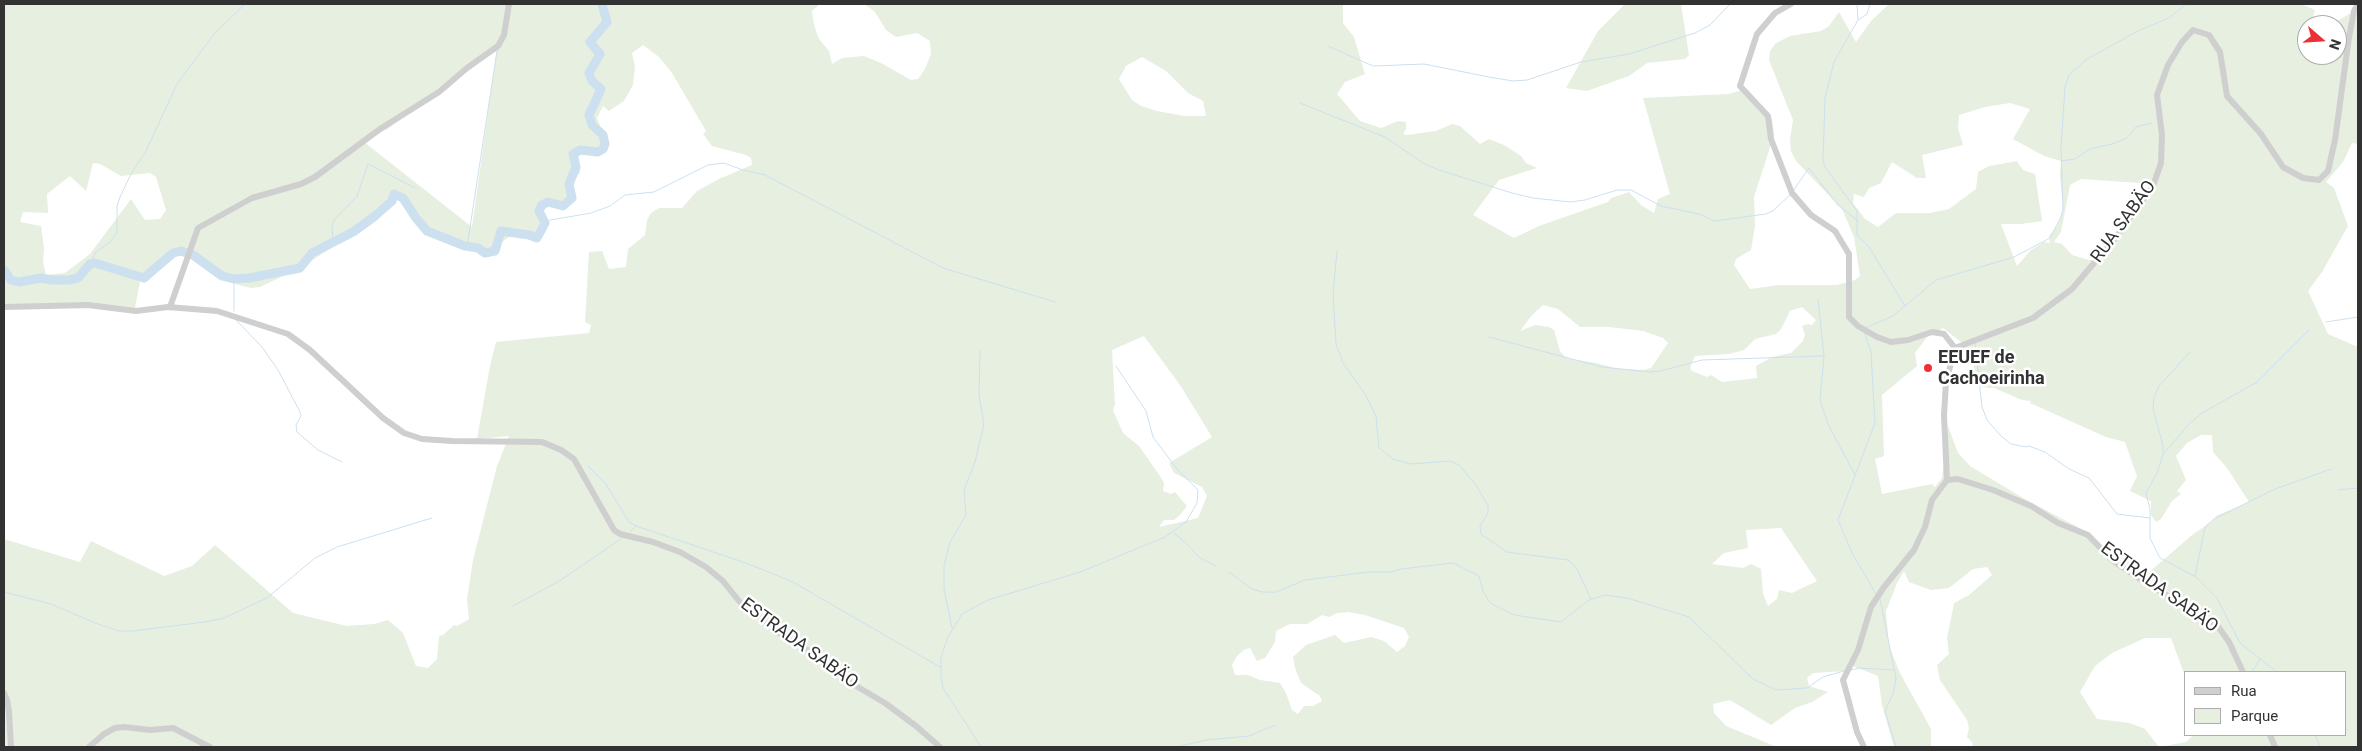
<!DOCTYPE html>
<html>
<head>
<meta charset="utf-8">
<style>
  body { margin:0 }
  #map { position:relative; width:2362px; height:751px; overflow:hidden; background:#fff; font-family:Roboto,sans-serif }
  canvas { display:block }
  .frame { position:absolute; inset:0; border:5px solid #323232; pointer-events:none }
  .legend { position:absolute; left:2184px; top:671px; width:162px; height:65px; box-sizing:border-box; background:#fff; border:1px solid #adadad; margin:0; padding:6px 9px; list-style:none; font-size:15px; color:#323232 }
  .legend li { display:flex; align-items:center; gap:10px; height:25px }
  .legend b { width:25px; border:1px solid #adadad }
  .north { position:absolute; left:2297px; top:15px; width:50px; height:50px; box-sizing:border-box; background:#fff; border:1px solid #adadad; border-radius:50%; rotate:109deg; font-size:14px; font-weight:700; line-height:20px; text-align:center; color:#323232 }
  .north::after { content:''; display:block; margin:auto; width:18px; height:22px; background:#ec3136; clip-path:polygon(50% 0,100% 100%,50% 72%,0 100%) }
</style>
</head>
<body>
<div id="map">
<canvas width="2362" height="751"></canvas>
<div class="frame"></div>
<ul class="legend">
<li><b style="height:6px;background:#cfcfcf"></b>Rua</li>
<li><b style="height:14px;background:#e7efe0"></b>Parque</li>
</ul>
<div class="north">N</div>
</div>
<script>
const ctx = document.querySelector('canvas').getContext('2d');
ctx.lineJoin = 'round';
function fillPath(path, color) { ctx.fillStyle = color; ctx.fill(path, 'evenodd'); }
const poly = rows => new Path2D(rows.map(r => 'M' + r).join(''));
function trace(path, color, width, dash) { ctx.strokeStyle = color; ctx.lineWidth = width; ctx.lineCap = dash ? 'butt' : 'round'; ctx.setLineDash(dash || []); ctx.stroke(path); }
function drawText(font, color, halo, rows, align = 'center') {
  ctx.font = font + ' Roboto,sans-serif'; ctx.lineWidth = 5; ctx.setLineDash([]); ctx.textBaseline = 'middle'; ctx.strokeStyle = halo; ctx.fillStyle = color; for (const [text, x, y, turn = 0] of rows) {
    ctx.save(); ctx.translate(x, y); ctx.rotate((+turn || 0) * Math.PI / 180); ctx.textAlign = isNaN(turn) ? turn : align; if (halo) ctx.strokeText(text, 0, 0); ctx.fillText(text, 0, 0); ctx.restore();
  }
}
fillPath(poly([
  [4,4,820,4,812,11,814,25,819,39,829,51,832,64,842,58,864,56,881,63,911,80,918,79,925,69,931,54,930,41,917,33,896,37,886,30,875,12,864,4,1343,4,1343,23,1354,37,1365,74,1345,82,1337,94,1360,121,1381,128,1398,121,1406,122,1406,129,1403,134,1407,135,1436,131,1452,124,1460,126,1480,144,1489,139,1504,145,1521,156,1526,163,1537,168,1499,180,1473,215,1514,238,1539,226,1608,202,1611,198,1629,192,1641,205,1654,213,1658,199,1670,194,1643,98,1729,94,1743,90,1766,110,1772,119,1774,135,1754,197,1755,226,1751,250,1736,259,1734,265,1750,289,1779,285,1837,285,1855,280,1860,276,1854,237,1842,209,1796,161,1791,151,1790,139,1793,120,1769,60,1770,51,1776,43,1790,36,1821,31,1829,26,1839,12,1856,42,1871,21,1889,4,2301,4,2315,10,2313,18,2339,20,2358,9,2358,144,2352,143,2343,162,2326,182,2334,188,2348,226,2322,272,2308,291,2328,334,2358,347,2358,747,1973,747,1972,742,1967,737,1969,728,1967,720,1940,680,1937,665,1949,654,1947,638,1954,603,1969,595,1992,575,1987,567,1973,569,1949,588,1931,590,1909,582,1904,571,1897,583,1886,611,1889,646,1900,673,1931,729,1931,747,1894,747,1882,705,1878,676,1850,665,1846,671,1813,673,1807,678,1809,686,1828,692,1812,702,1795,708,1771,725,1730,700,1713,704,1714,713,1726,726,1777,747,4,747,4,539,80,562,91,541,164,576,192,566,215,545,293,613,347,626,374,624,388,620,403,633,416,666,428,668,437,659,439,636,443,635,454,625,457,626,469,619,467,599,473,560,497,466,509,436,477,439,490,366,496,342,589,333,591,325,585,322,589,252,602,251,609,269,626,267,628,249,645,235,647,220,651,213,659,208,682,208,697,191,719,179,752,165,751,158,746,155,712,146,703,134,706,131,672,73,659,57,643,45,632,53,635,67,633,85,624,101,609,111,603,106,597,118,606,141,605,148,596,155,578,154,580,173,571,181,573,203,563,207,543,205,546,226,538,238,524,233,513,234,502,242,495,254,490,255,487,249,430,229,413,220,405,201,396,200,372,221,302,267,260,287,251,288,235,284,219,276,211,268,184,255,175,253,140,281,135,308,4,306],
  [2307,25,2337,25,2337,55,2307,55],
  [497,48,472,227,364,142,389,128],
  [1142,57,1166,71,1188,93,1203,101,1206,116,1184,116,1157,111,1141,106,1132,100,1119,79,1126,66],
  [2010,103,2030,109,2013,139,2044,156,2061,161,2060,175,2063,210,2058,225,2049,236,2050,243,2044,242,2031,250,2017,266,2001,224,2021,224,2042,221,2035,174,2023,170,2017,161,1989,166,1978,172,1976,189,1949,209,1930,213,1896,213,1878,227,1865,219,1853,203,1854,194,1864,197,1869,188,1881,183,1892,162,1917,178,1926,178,1922,155,1963,145,1958,128,1959,115,1985,107],
  [93,163,100,164,121,176,150,173,156,177,166,210,160,219,145,220,131,199,90,254,65,273,46,275,43,262,44,248,41,226,20,222,23,212,48,213,47,194,70,176,86,191],
  [2081,179,2154,184,2150,196,2119,233,2101,260,2089,260,2072,255,2062,244,2054,242,2061,232,2070,185],
  [1543,305,1558,309,1580,327,1609,327,1643,331,1663,338,1668,343,1651,368,1644,370,1619,369,1596,363,1566,358,1560,351,1554,330,1549,327,1535,325,1520,331,1532,315],
  [1802,307,1816,320,1812,325,1808,324,1802,326,1805,335,1803,341,1791,353,1772,357,1756,366,1757,378,1722,382,1711,375,1707,377,1692,371,1690,368,1695,356,1729,354,1744,350,1755,339,1776,334,1781,329,1790,311],
  [1943,328,1961,342,1971,358,1981,387,1994,388,2022,400,2031,401,2030,403,2106,437,2125,442,2137,476,2130,491,2151,501,2151,515,2156,522,2161,519,2172,501,2181,494,2177,491,2186,480,2176,456,2187,443,2201,435,2212,435,2213,452,2227,468,2249,502,2216,516,2214,520,2192,535,2147,574,2124,558,2120,561,2089,533,2023,498,1970,466,1958,453,1948,426,1942,478,1935,487,1932,484,1882,494,1875,459,1884,456,1882,395,1917,366,1915,353,1927,337],
  [1144,336,1180,385,1212,437,1169,463,1174,473,1202,487,1207,496,1198,518,1159,527,1164,520,1174,520,1180,515,1187,506,1175,492,1171,494,1163,491,1164,483,1160,476,1139,446,1123,433,1113,410,1115,405,1112,350],
  [1781,528,1817,581,1792,593,1779,590,1777,599,1768,606,1763,594,1761,569,1751,564,1743,568,1712,564,1724,553,1748,548,1746,530],
  [1348,612,1365,615,1404,628,1409,637,1405,646,1397,652,1384,641,1371,637,1344,643,1335,635,1306,645,1293,657,1295,668,1301,683,1320,696,1322,701,1313,706,1304,706,1298,714,1292,710,1286,693,1280,683,1260,680,1248,675,1235,675,1232,665,1237,656,1244,650,1250,648,1257,661,1265,658,1275,642,1276,631,1290,624,1307,624,1322,615,1329,617,1337,613],
  [2145,638,2171,638,2186,679,2186,672,2346,672,2346,735,2193,735,2186,742,2159,747,2145,729,2130,723,2097,719,2080,692,2095,666,2112,653],
  [1625,4,1681,4,1689,55,1685,59,1647,63,1629,76,1587,91,1566,88,1598,31]
]), '#e7efe0');
trace(poly([
  [1857,4,1858,20,1834,62,1825,98,1823,160,1825,167,1857,211,1857,235,1869,247,1905,306],
  [1858,20,1867,14,1870,4],
  [1328,46,1373,66,1424,64,1489,77,1513,81,1527,80,1581,62,1629,54,1695,33,1710,25,1730,4],
  [1300,103,1385,137,1423,163,1439,170,1512,193,1533,198,1570,202,1585,200,1617,190,1631,190,1661,206,1699,214,1714,221,1766,214,1774,210,1791,194],
  [2061,161,2075,159,2090,149,2112,144,2127,138,2136,127,2152,123],
  [1793,191,1809,168,1838,205,1858,221],
  [545,221,591,213,610,206,625,195,654,192,708,165,724,163,743,170,765,175,943,268,1055,302],
  [333,242,332,226,334,220,357,196,368,164,415,188],
  [467,247,497,51],
  [1337,251,1333,294,1336,344,1343,363,1365,394,1376,416,1379,448,1393,459,1410,464,1450,461,1459,465,1476,485,1488,506,1488,513,1480,526,1481,534,1507,552,1568,560,1576,567,1591,599],
  [90,264,96,252,110,242,117,233,117,206,120,197,131,174,146,151,177,84,214,34,245,4],
  [1818,299,1824,356,1820,400,1828,424,1855,475],
  [234,311,234,279],
  [236,320,262,347,278,370,300,412,301,416,296,425,297,432,318,450,342,462],
  [2326,322,2358,317],
  [1865,328,1893,316,1936,280,2014,257,2050,238,2060,219,2063,209,2061,148,2065,87,2069,75,2087,59,2138,31,2169,18,2186,4],
  [1864,331,1871,352,1875,423,1838,520,1852,553,1876,594],
  [1489,337,1602,367,1650,372,1660,371,1702,360,1824,356],
  [1975,343,1982,407,1987,420,2001,436,2011,444,2026,447,2029,446,2045,452,2069,469,2089,478,2117,514,2150,518],
  [2190,352,2159,386,2154,397,2153,408,2163,446,2163,454,2157,473,2146,493,2150,509,2150,538,2160,558,2196,577,2217,598,2240,643,2277,672],
  [2164,453,2190,423,2202,413,2257,382,2309,330],
  [588,466,606,484,629,522,636,526,746,563,791,581,940,667],
  [2338,490,2358,488],
  [631,531,636,526],
  [1174,533,1186,543,1200,558,1216,566],
  [1229,572,1252,589,1262,592,1276,592,1305,580,1368,572,1391,572,1401,569,1453,563,1479,576,1483,591,1490,603,1514,615,1561,622,1589,600,1605,595,1627,598,1689,617,1753,679,1776,690,1807,688,1823,677,1844,671],
  [2195,576,2204,532,2206,526,2214,519,2275,489,2331,469],
  [4,592,51,604,95,623,119,631,133,631,205,622,224,618,267,598,315,558,337,547,432,518],
  [1880,599,1896,678,1893,694,1885,711,1896,747],
  [513,606,561,580,622,538],
  [952,628,944,589,944,566,950,542,966,515,964,490,975,462,984,424,979,395,980,351],
  [1851,670,1860,668,1894,670],
  [2252,672,2260,659],
  [2315,735,2320,747],
  [981,747,943,688,941,676,941,657,948,637,962,614,988,600,1080,572,1165,537,1186,522,1197,503,1198,490,1177,469,1153,437,1146,411,1116,366],
  [1176,747,1206,740,1249,736,1275,725]
]), '#cce0ef', 1);
trace(poly([
  [4,270,11,280,19,282,41,278,51,280,69,280,78,278,90,264,95,263,144,278,173,253,181,251,193,255,222,276,234,279,249,278,300,268,312,253,353,232,375,216,392,201,394,194,403,198,416,218,427,231,465,246,478,248,485,253,495,251,501,231,529,235,537,238,545,223,539,211,542,205,548,202,563,206,572,198,569,184,576,167,573,154,580,150,598,152,603,149,605,144,603,135,592,125,589,115,601,89,592,81,589,73,600,54,590,42,607,22,602,4]
]), '#cce0ef', 9);
trace(poly([
  [1791,4,1775,13,1757,34,1740,86,1768,116,1771,139,1792,193,1811,215,1835,231,1849,254,1849,317,1858,326,1877,337,1891,342,1908,340,1932,332,1944,334,1955,348],
  [4,307,88,305,136,311,168,307,217,311,288,334,310,350,383,418,404,433,422,439,452,441,542,442,561,450,574,459,614,530,620,534,653,542,680,552,706,567,723,581,739,601,779,633,821,658,851,683,885,703,916,726,940,747],
  [170,307,198,228,252,198,301,184,315,177,380,129,439,92,467,68,498,46,504,35,509,4],
  [1955,348,2033,318,2072,289,2116,237,2153,186,2161,163,2162,135,2157,95,2168,65,2182,42,2193,30,2209,35,2220,52,2227,96,2261,134,2283,167,2303,178,2319,180,2328,171,2335,140,2349,37,2354,11,2358,4],
  [1947,480,1944,415,1946,382,1955,348],
  [4,693,7,700,9,712,11,747],
  [2270,735,2275,747],
  [89,747,104,734,115,728,124,727,150,730,173,728,210,747],
  [1864,747,1857,732,1843,680,1858,650,1871,607,1884,587,1914,550,1925,527,1932,500,1947,480,1958,479,1993,490,2031,506,2058,523,2088,535,2112,560,2143,581,2217,625,2229,642,2243,672]
]), '#cfcfcf', 6);
for (const [x, y, r, color] of [
  [1928,368,5,"#ec3136"]
]) { const dot = new Path2D(); dot.arc(x, y, r, 0, 2 * Math.PI); ctx.fillStyle = color; ctx.fill(dot); trace(dot, '#fff', 2); }
drawText('18px', '#323232', '#fff', [
  ["RUA SABÄO",2124,222,-54],
  ["ESTRADA SABÄO",2159,588,36],
  ["ESTRADA SABÄO",799,644,36]
]);
drawText('bold 18px', '#323232', '#fff', [
  ["EEUEF de",1938,358],
  ["Cachoeirinha",1938,379]
], 'left');
</script>
</body>
</html>
